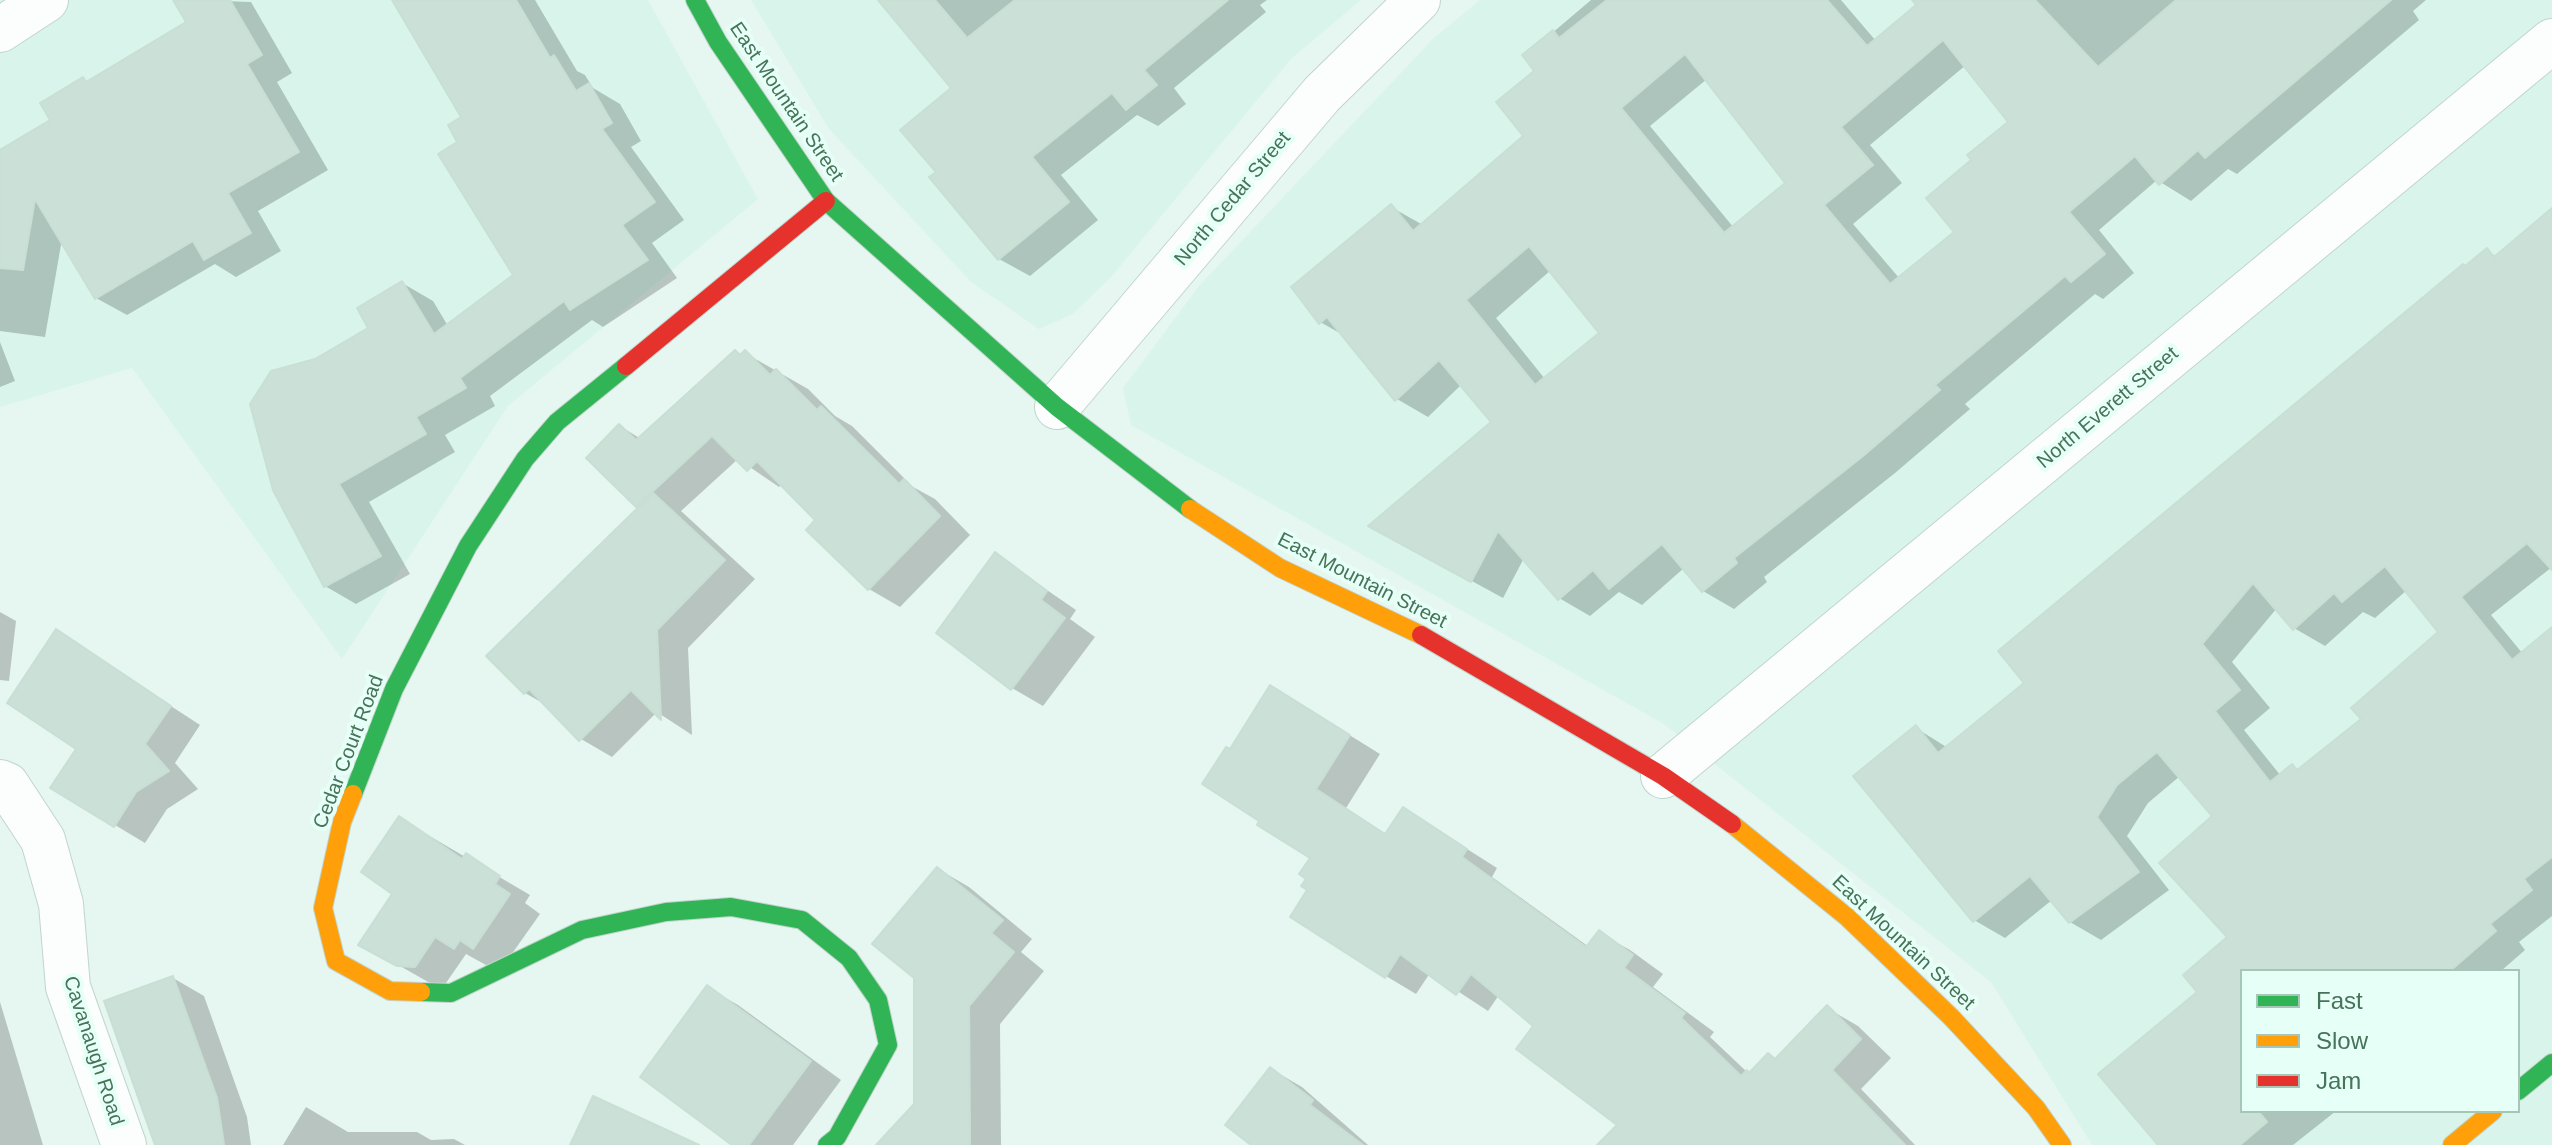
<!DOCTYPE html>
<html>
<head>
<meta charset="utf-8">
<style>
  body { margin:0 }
  #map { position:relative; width:2552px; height:1145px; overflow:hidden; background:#e6f6f1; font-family:Arial,sans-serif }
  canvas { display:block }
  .legend { position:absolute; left:2240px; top:969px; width:280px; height:144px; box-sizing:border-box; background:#e6fff7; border:2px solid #a6c7b8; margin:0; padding:10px 14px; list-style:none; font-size:24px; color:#47735a }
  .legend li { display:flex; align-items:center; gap:16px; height:40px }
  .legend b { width:40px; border:2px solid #a6c7b8 }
</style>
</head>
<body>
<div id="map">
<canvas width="2552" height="1145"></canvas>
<ul class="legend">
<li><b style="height:10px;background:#30b455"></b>Fast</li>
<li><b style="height:10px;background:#ff9f0a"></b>Slow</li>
<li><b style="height:10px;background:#e5322d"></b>Jam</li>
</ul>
</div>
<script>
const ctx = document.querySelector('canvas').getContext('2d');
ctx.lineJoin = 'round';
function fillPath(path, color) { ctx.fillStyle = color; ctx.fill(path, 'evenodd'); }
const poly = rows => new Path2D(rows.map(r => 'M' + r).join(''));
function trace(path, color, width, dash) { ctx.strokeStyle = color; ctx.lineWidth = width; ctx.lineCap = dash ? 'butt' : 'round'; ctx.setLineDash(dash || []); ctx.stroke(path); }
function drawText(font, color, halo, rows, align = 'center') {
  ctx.font = font + ' Arial,sans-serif'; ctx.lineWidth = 8; ctx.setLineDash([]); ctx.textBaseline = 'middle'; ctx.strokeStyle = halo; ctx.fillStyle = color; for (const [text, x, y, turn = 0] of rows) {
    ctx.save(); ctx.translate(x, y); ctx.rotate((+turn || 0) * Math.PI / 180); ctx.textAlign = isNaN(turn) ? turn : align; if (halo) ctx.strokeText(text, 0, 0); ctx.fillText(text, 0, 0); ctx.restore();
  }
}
fillPath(poly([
  [0,0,648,0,758,199,508,406,342,659,132,368,0,407],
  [751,0,1361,0,1291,59,1112,276,1073,314,1039,329,971,282,829,129],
  [1480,0,2552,0,2552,1145,2092,1145,1991,982,1664,724,1131,425,1123,388,1199,286,1434,38],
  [2242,971,2518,971,2518,1111,2242,1111]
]), '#d9f5eb');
fillPath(poly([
  [193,0,251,2,292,73,277,82,328,170,258,211,281,251,236,277,215,264,127,315,96,298,62,239,45,337,0,331,0,152,53,121,83,80,89,83,189,23],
  [394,0,535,0,577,71,585,75,593,88,620,104,641,141,631,147,684,220,652,243,677,278,603,327,592,320,490,396,495,406,445,435,455,452,369,502,410,574,356,604,325,586,316,361,371,329,402,283,433,301,448,326,515,276,460,143,464,118],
  [881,0,1267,0,1260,5,1266,12,1174,88,1186,104,1158,126,1137,115,1061,175,1098,220,1030,276,999,259,938,172,953,88],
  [1591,0,1841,0,1876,41,1925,0,2426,0,2413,11,2419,20,2237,174,2228,169,2191,201,2157,180,2099,230,2134,273,2103,299,2095,294,1965,404,1970,409,1895,473,1764,577,1767,582,1734,609,1703,591,1684,568,1642,605,1619,592,1590,616,1559,598,1524,558,1503,598,1402,543,1494,422,1462,384,1428,417,1397,399,1345,336,1320,322,1391,207,1423,225,1526,136,1537,71,1525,56],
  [1966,65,2011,122,1957,232,1900,279,1853,224,1902,183,1870,145],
  [1707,79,1788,184,1734,228,1650,126],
  [1551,270,1602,333,1545,379,1496,318],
  [2552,211,2552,567,2491,615,2523,654,2552,630,2552,916,2519,942,2525,950,2501,971,2242,971,2242,1111,2336,1111,2293,1145,2160,1145,2200,992,2230,937,2215,816,2180,776,2148,803,2127,836,2169,890,2101,940,2070,922,2052,900,2005,938,1974,920,1916,728,1948,748,2027,683,2466,268,2487,251,2497,257],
  [2407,590,2440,632,2364,720,2299,770,2292,766,2281,776,2244,730,2270,708,2232,662,2277,608,2294,628,2325,646,2363,612,2375,618],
  [0,342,15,381,0,387],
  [745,353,808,389,835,416,852,426,913,487,935,499,970,535,900,607,869,589,818,520,782,484,779,487,738,459,681,511,755,579,688,648,692,735,657,712,612,757,581,739,548,706,525,693,488,656,641,508,637,505,620,426,641,439],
  [996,555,1076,610,1070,619,1095,637,1043,706,1012,688],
  [0,612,16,621,9,681,0,680],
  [57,632,200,725,175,763,198,789,167,809,145,843,115,825,79,748],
  [1301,705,1380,754,1346,808,1386,835,1434,828,1497,868,1492,877,1589,947,1599,933,1630,950,1663,974,1653,987,1714,1032,1710,1037,1747,1072,1751,1074,1769,1055,1777,1060,1827,1008,1858,1026,1891,1058,1861,1089,1915,1145,1616,1145,1620,1124,1536,1026,1499,995,1488,1011,1430,973,1416,994,1386,976,1310,890,1313,857,1262,820,1231,751],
  [399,818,530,895,525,903,540,914,504,965,486,965,466,954,446,983,430,983,361,944,395,894],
  [938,869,969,887,1032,939,1021,952,1044,971,1000,1024,1001,1145,881,1145,916,1105],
  [173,978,204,996,247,1117,251,1145,157,1145,155,1130,148,1125,106,1002],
  [708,988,738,1005,841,1080,793,1145,735,1145],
  [0,1002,43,1145,0,1145],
  [1271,1069,1302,1087,1368,1145,1256,1145],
  [306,1107,348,1132,417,1132,431,1140,454,1139,465,1145,283,1145]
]), '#0003');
const building = poly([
  [173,0,230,0,262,55,247,64,299,152,228,193,251,233,204,260,193,241,95,299,35,199,23,270,0,268,0,150,50,120,40,103,83,77,86,82,186,22,173,0],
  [392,0,516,0,550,58,554,55,576,91,589,83,612,123,602,129,655,202,622,225,648,260,570,310,564,301,460,378,466,388,416,417,426,434,339,484,381,556,324,587,273,490,250,404,271,371,315,359,368,328,357,308,402,281,434,334,513,275,438,154,457,142,448,125,461,117,392,0],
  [878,0,935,0,967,38,1015,0,1228,0,1144,70,1157,85,1126,110,1112,93,1032,157,1069,202,998,260,929,177,936,172,900,130,951,88,878,0],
  [1607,0,1827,0,1867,46,1916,5,1912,0,2035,0,2098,67,2176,0,2391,0,2205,158,2198,150,2159,185,2135,156,2069,212,2105,254,2071,282,2065,276,1935,385,1940,390,1863,456,1734,558,1737,563,1702,592,1662,544,1609,589,1593,570,1558,600,1498,531,1471,582,1368,526,1491,422,1439,360,1395,401,1327,317,1319,324,1291,287,1391,204,1413,231,1523,136,1496,102,1534,71,1522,55,1553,30,1559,38,1607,0],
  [1943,40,2008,122,1967,155,1971,160,1926,198,1954,232,1890,284,1824,205,1873,165,1841,127,1943,40],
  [1685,54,1785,183,1724,233,1621,108,1685,54],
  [1529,246,1599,333,1535,385,1466,300,1529,246],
  [2552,208,2552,570,2527,543,2461,597,2512,660,2552,627,2552,857,2524,879,2532,890,2490,924,2496,931,2450,971,2242,971,2242,1111,2258,1111,2267,1122,2240,1145,2158,1145,2098,1074,2197,992,2183,975,2227,937,2159,863,2212,816,2157,752,2117,785,2097,817,2139,872,2069,923,2030,876,1973,922,1853,776,1916,725,1938,753,2024,683,1998,651,2463,264,2465,266,2487,248,2494,257,2552,208],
  [2385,566,2438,632,2351,708,2361,719,2297,770,2292,764,2270,782,2215,711,2240,690,2202,644,2253,583,2293,630,2334,593,2342,602,2385,566],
  [735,350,740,355,745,350,770,375,776,369,817,410,821,406,899,484,904,479,940,516,868,590,806,530,815,520,757,461,747,471,712,436,636,507,586,458,619,424,636,440,735,350],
  [653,493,725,560,657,630,661,720,631,690,579,741,529,689,524,694,486,656,653,493],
  [995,552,1047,591,1041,600,1065,618,1011,690,936,633,995,552],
  [56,629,171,706,145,744,169,771,136,792,114,827,50,788,76,749,7,703,56,629],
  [1270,685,1350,735,1316,789,1385,834,1403,807,1467,849,1462,857,1586,947,1599,930,1633,955,1624,968,1685,1013,1681,1018,1741,1076,1747,1070,1749,1073,1768,1053,1775,1059,1827,1005,1861,1039,1832,1070,1905,1145,1597,1145,1617,1125,1516,1049,1533,1026,1471,974,1456,995,1400,954,1385,978,1290,917,1307,890,1301,886,1306,879,1299,874,1310,858,1257,825,1259,821,1202,784,1226,747,1230,749,1270,685],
  [399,816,462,859,466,853,500,876,495,884,510,894,473,949,460,940,454,949,435,937,415,967,397,966,358,945,392,894,361,872,399,816],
  [937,867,1003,920,991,933,1014,952,969,1006,970,1145,876,1145,914,1104,914,978,872,944,937,867],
  [173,976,217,1098,224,1145,155,1145,104,1001,173,976],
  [707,985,811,1061,749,1145,732,1145,640,1077,707,985],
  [1270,1067,1313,1100,1310,1105,1363,1145,1251,1145,1225,1125,1270,1067],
  [593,1096,699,1145,570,1145,593,1096]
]);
fillPath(building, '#cbe0d6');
trace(building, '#c8dfd4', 2);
const street = poly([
  [0,30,46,0],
  [1057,407,1322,94,1418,0],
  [1663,776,2552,41],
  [0,782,7,785,43,840,61,904,68,987,124,1145]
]);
const fast = poly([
  [695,0,718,42,826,201,1057,407,1190,509],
  [353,794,394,689,468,546,525,459,557,422,626,366],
  [421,992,451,993,582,930,666,912,731,907,802,920,849,958,878,1000,888,1045,837,1137,827,1145],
  [2518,1091,2552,1063]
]);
const slow = poly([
  [1190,509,1280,568,1421,635],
  [353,794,342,822,323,908,336,961,390,991,421,992],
  [1732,824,1847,917,1951,1017,2036,1108,2062,1145],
  [2452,1145,2493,1111]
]);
const jam = poly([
  [626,366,826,201],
  [1421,635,1663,776,1732,824]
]);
trace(street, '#c1d5cc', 46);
trace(fast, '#c0d4cb', 20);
trace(slow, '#c0d4cb', 20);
trace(jam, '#c0d4cb', 20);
trace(street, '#fbfefd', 44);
trace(fast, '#30b455', 18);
trace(slow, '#ff9f0a', 18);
trace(jam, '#e5322d', 18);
drawText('20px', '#47735a', '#e6fff7', [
  ["East Mountain Street",786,102,56],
  ["North Cedar Street",1233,199,-50],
  ["North Everett Street",2108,408,-40],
  ["East Mountain Street",1362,581,27],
  ["Cedar Court Road",349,752,-69],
  ["East Mountain Street",1903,943,43],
  ["Cavanaugh Road",93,1051,72]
]);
</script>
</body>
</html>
